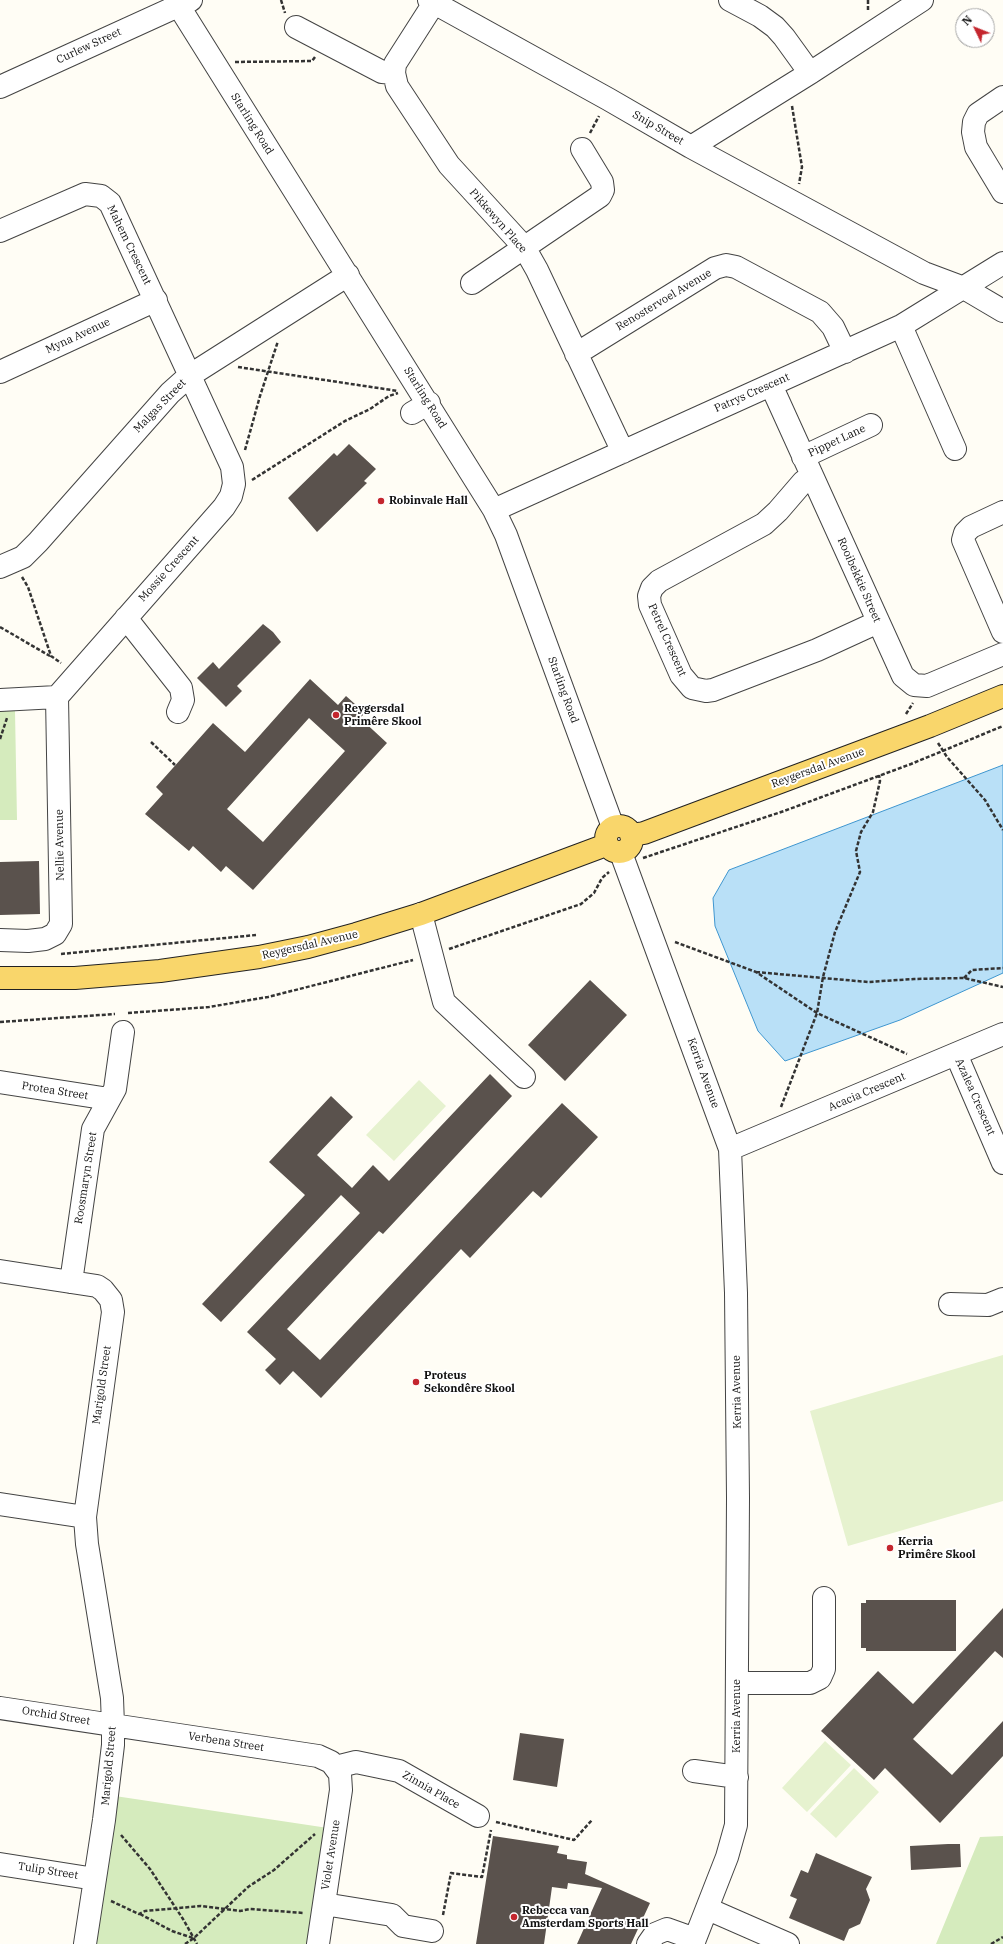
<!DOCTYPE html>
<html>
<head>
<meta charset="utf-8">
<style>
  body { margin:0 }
  #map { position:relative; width:1003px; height:1944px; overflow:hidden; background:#fffdf5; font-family:"IBM Plex Serif",serif }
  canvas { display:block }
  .north { position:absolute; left:955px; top:8px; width:40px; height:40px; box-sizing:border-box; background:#fff; border:1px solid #a0a0a0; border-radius:50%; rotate:313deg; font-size:11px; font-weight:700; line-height:16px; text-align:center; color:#111 }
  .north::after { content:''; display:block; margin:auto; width:14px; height:18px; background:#c4262e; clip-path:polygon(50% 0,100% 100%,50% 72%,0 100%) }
</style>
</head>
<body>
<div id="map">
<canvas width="1003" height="1944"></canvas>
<div class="north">N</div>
</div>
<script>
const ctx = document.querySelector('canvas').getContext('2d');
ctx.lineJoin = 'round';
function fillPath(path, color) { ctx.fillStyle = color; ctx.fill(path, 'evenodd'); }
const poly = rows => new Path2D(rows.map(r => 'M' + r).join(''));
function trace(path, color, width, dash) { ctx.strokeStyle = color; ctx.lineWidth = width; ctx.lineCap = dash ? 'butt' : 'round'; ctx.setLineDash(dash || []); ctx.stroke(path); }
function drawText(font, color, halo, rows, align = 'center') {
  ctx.font = font + ' "IBM Plex Serif",serif'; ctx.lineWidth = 4; ctx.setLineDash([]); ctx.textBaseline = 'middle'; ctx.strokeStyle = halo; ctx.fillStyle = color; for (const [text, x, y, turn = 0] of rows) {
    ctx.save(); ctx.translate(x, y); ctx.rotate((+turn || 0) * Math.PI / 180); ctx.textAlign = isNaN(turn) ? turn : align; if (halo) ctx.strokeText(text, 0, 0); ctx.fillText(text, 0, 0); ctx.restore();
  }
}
fillPath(poly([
  [0,711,15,711,17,820,0,820],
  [115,1796,328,1828,310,1944,93,1944],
  [1003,1836,1003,1944,936,1944,980,1837]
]), '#d5ebbd');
fillPath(poly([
  [419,1080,446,1106,394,1161,366,1135],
  [1003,1355,1003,1501,848,1546,810,1411],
  [825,1741,851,1765,807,1812,782,1788],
  [854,1768,879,1792,836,1838,810,1814]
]), '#e6f2cf');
const water = poly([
  [1003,765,1003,973,900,1020,785,1061,758,1031,715,926,713,898,729,870,1003,765]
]);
fillPath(water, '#b9e0f7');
trace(water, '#3f96cf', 1);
fillPath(poly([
  [349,444,376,469,364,481,367,483,317,532,288,498,334,453,337,456],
  [263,624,273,632,281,642,237,686,242,691,226,707,197,678,213,662,219,669],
  [310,679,338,705,346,696,365,713,360,718,387,743,253,890,226,866,221,872,193,846,189,851,145,814,163,794,156,787,213,723,245,752],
  [309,718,345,751,263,842,227,809],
  [39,861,40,914,0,915,0,862],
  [590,980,627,1015,565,1081,528,1045],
  [490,1074,512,1096,383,1234,379,1231,287,1329,320,1360,562,1103,598,1137,541,1198,533,1191,470,1258,461,1249,321,1398,293,1371,280,1385,265,1370,276,1359,247,1332,360,1213,341,1195,221,1322,202,1304,305,1195,269,1162,331,1096,353,1117,317,1155,352,1188,373,1165,389,1181],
  [866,1600,956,1600,956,1651,866,1651,866,1648,861,1648,861,1603,866,1603],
  [1003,1608,1003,1658,995,1651,913,1739,952,1775,1003,1721,1003,1756,940,1823,885,1768,874,1780,821,1731,878,1671,913,1704],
  [520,1733,564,1739,557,1787,513,1780],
  [493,1836,559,1846,557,1853,567,1855,567,1859,587,1862,585,1874,650,1903,631,1944,577,1944,602,1888,568,1883,567,1889,552,1887,544,1944,476,1944],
  [948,1844,960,1844,961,1867,911,1870,910,1846],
  [816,1853,872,1877,866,1889,870,1900,860,1924,849,1929,844,1941,789,1918,797,1899,790,1896,801,1870,808,1873]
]), '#5a524d');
const minor = poly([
  [175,0,494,510,506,535,613,827],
  [429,0,608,99,691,147,924,273,964,288,1003,311],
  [730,0,760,16,775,27,784,37,810,73],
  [434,3,395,64,394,73,397,86,449,165,524,247,537,270,623,452],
  [296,27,382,72,394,73],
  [0,87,191,0],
  [1003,97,978,114,974,122,973,132,976,147,1003,192],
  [691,147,810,73,922,0],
  [0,231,85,194,101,196,110,203,232,467,234,484,231,496,224,507,57,697,0,700],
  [472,283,600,196,603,190,602,182,582,149],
  [901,326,955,449],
  [576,354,715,268,726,265,736,267,820,312,833,327,845,352],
  [0,372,156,300],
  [771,385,903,676,914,685,927,686,1003,654],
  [412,413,429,403],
  [803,457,871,425],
  [812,476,803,482,778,511,764,524,659,581,652,588,649,596,650,605,681,675,692,688,706,691,713,690,817,650,878,622],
  [494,510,901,326,1003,263],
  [1003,512,971,527,965,533,963,540,1003,632],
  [0,567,23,557,38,542,170,393,189,376,348,275],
  [126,618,181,688,183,700,178,712],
  [621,853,730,1149,736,1293,738,1498,736,1825,727,1857,693,1944],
  [421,914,444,1002,524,1077],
  [0,940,28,941,45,939,55,934,61,924,57,697],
  [956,1054,1003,1163],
  [0,1082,109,1099],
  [730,1149,1003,1034],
  [0,1271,97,1286,103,1290,111,1300,113,1312,85,1517],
  [71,1282,93,1129,115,1089,123,1032],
  [950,1304,988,1305,1003,1299],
  [0,1504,85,1517,87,1544,112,1698,113,1725,113,1745,104,1820,85,1944],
  [737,1683,810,1683,820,1678,824,1669,824,1598],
  [0,1708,318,1756,331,1762,340,1774,341,1790,318,1944],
  [336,1767,356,1762,399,1771,478,1816],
  [694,1771,737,1777],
  [0,1864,95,1879],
  [324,1904,392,1915,403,1926,432,1931],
  [708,1909,788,1944],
  [648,1944,655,1934,667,1929,695,1939]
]);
const major = poly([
  '606 839a13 13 0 1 1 26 0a13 13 0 1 1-26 0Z',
  [631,835,644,833,930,726,1003,696],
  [0,978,75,978,160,971,259,957,308,947,356,934,421,914,606,845]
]);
trace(minor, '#444', 24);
trace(major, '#222', 24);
trace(poly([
  [281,0,285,13],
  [868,0,868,12],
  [235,62,312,61,315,57],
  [792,106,802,167,799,184],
  [590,133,599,116],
  [238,367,398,391],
  [245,450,260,396,278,341],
  [252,480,345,421,370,409,389,396,398,393],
  [22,577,28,587,51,656,61,663],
  [0,627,50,656],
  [906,714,913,703],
  [0,739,7,718],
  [151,742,175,765],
  [938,743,947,757,985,800,1003,830],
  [643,858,784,811,911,764,1003,726],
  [675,942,756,972,817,1013,907,1054],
  [449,949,581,904,594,893,602,878,609,872],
  [61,954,256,935],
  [756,972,868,982,914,979,964,978,1003,987],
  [964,978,972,970,1003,968],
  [128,1013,209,1007,268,997,413,960],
  [0,1022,115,1014],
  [781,1107,817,1013,823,977,835,932,860,872,856,851,861,832,873,812,880,781,879,775],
  [496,1822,574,1840,592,1820],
  [121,1835,150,1869,183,1919,197,1944],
  [111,1901,139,1914,145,1911,201,1906,240,1911,250,1909,304,1913],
  [140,1914,172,1931,193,1938],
  [443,1915,451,1873,482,1877,491,1830],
  [185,1944,194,1938,248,1887,274,1870,315,1834],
  [991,1944,1003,1937]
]), '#333', 2.5, [4, 2]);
trace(minor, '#fff', 22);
trace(major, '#f9d66b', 22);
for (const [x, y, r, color] of [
  [381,501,4,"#c4262e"],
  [336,715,4,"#c4262e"],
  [416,1382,4,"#c4262e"],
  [890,1548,4,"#c4262e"],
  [514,1917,4,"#c4262e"]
]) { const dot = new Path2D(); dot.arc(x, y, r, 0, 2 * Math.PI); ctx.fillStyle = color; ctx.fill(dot); trace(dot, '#fff', 1.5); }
drawText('11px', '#111', '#fff', [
  ["Curlew Street",89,46,-25],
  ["Starling Road",252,124,58],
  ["Snip Street",658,128,30],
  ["Pikkewyn Place",498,221,49],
  ["Mahem Crescent",129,245,64],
  ["Renostervoel Avenue",664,300,-31],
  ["Myna Avenue",78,336,-25],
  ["Patrys Crescent",752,393,-24],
  ["Starling Road",425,398,58],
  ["Malgas Street",160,406,-46],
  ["Pippet Lane",837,441,-25],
  ["Mossie Crescent",169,569,-48],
  ["Rooibekkie Street",859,580,66],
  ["Petrel Crescent",667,640,66],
  ["Starling Road",563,690,70],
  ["Reygersdal Avenue",818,768,-20],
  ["Nellie Avenue",60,845,-91],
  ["Reygersdal Avenue",310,945,-13],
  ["Kerria Avenue",703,1073,70],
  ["Protea Street",55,1091,9],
  ["Acacia Crescent",867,1092,-23],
  ["Azalea Crescent",975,1097,66],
  ["Roosmaryn Street",86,1178,-81],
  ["Marigold Street",102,1385,-82],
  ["Kerria Avenue",737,1392,-91],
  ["Orchid Street",56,1716,9],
  ["Kerria Avenue",737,1716,-90],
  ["Verbena Street",226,1742,9],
  ["Marigold Street",109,1766,-85],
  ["Zinnia Place",431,1790,30],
  ["Violet Avenue",331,1855,-81],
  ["Tulip Street",48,1871,9]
]);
drawText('bold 11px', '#111', '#fff', [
  ["Robinvale Hall",389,501],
  ["Reygersdal",344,709],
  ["Primêre Skool",344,722],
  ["Proteus",424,1376],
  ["Sekondêre Skool",424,1389],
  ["Kerria",898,1542],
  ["Primêre Skool",898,1555],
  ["Rebecca van",522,1911],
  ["Amsterdam Sports Hall",522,1924]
], 'left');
</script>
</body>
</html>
